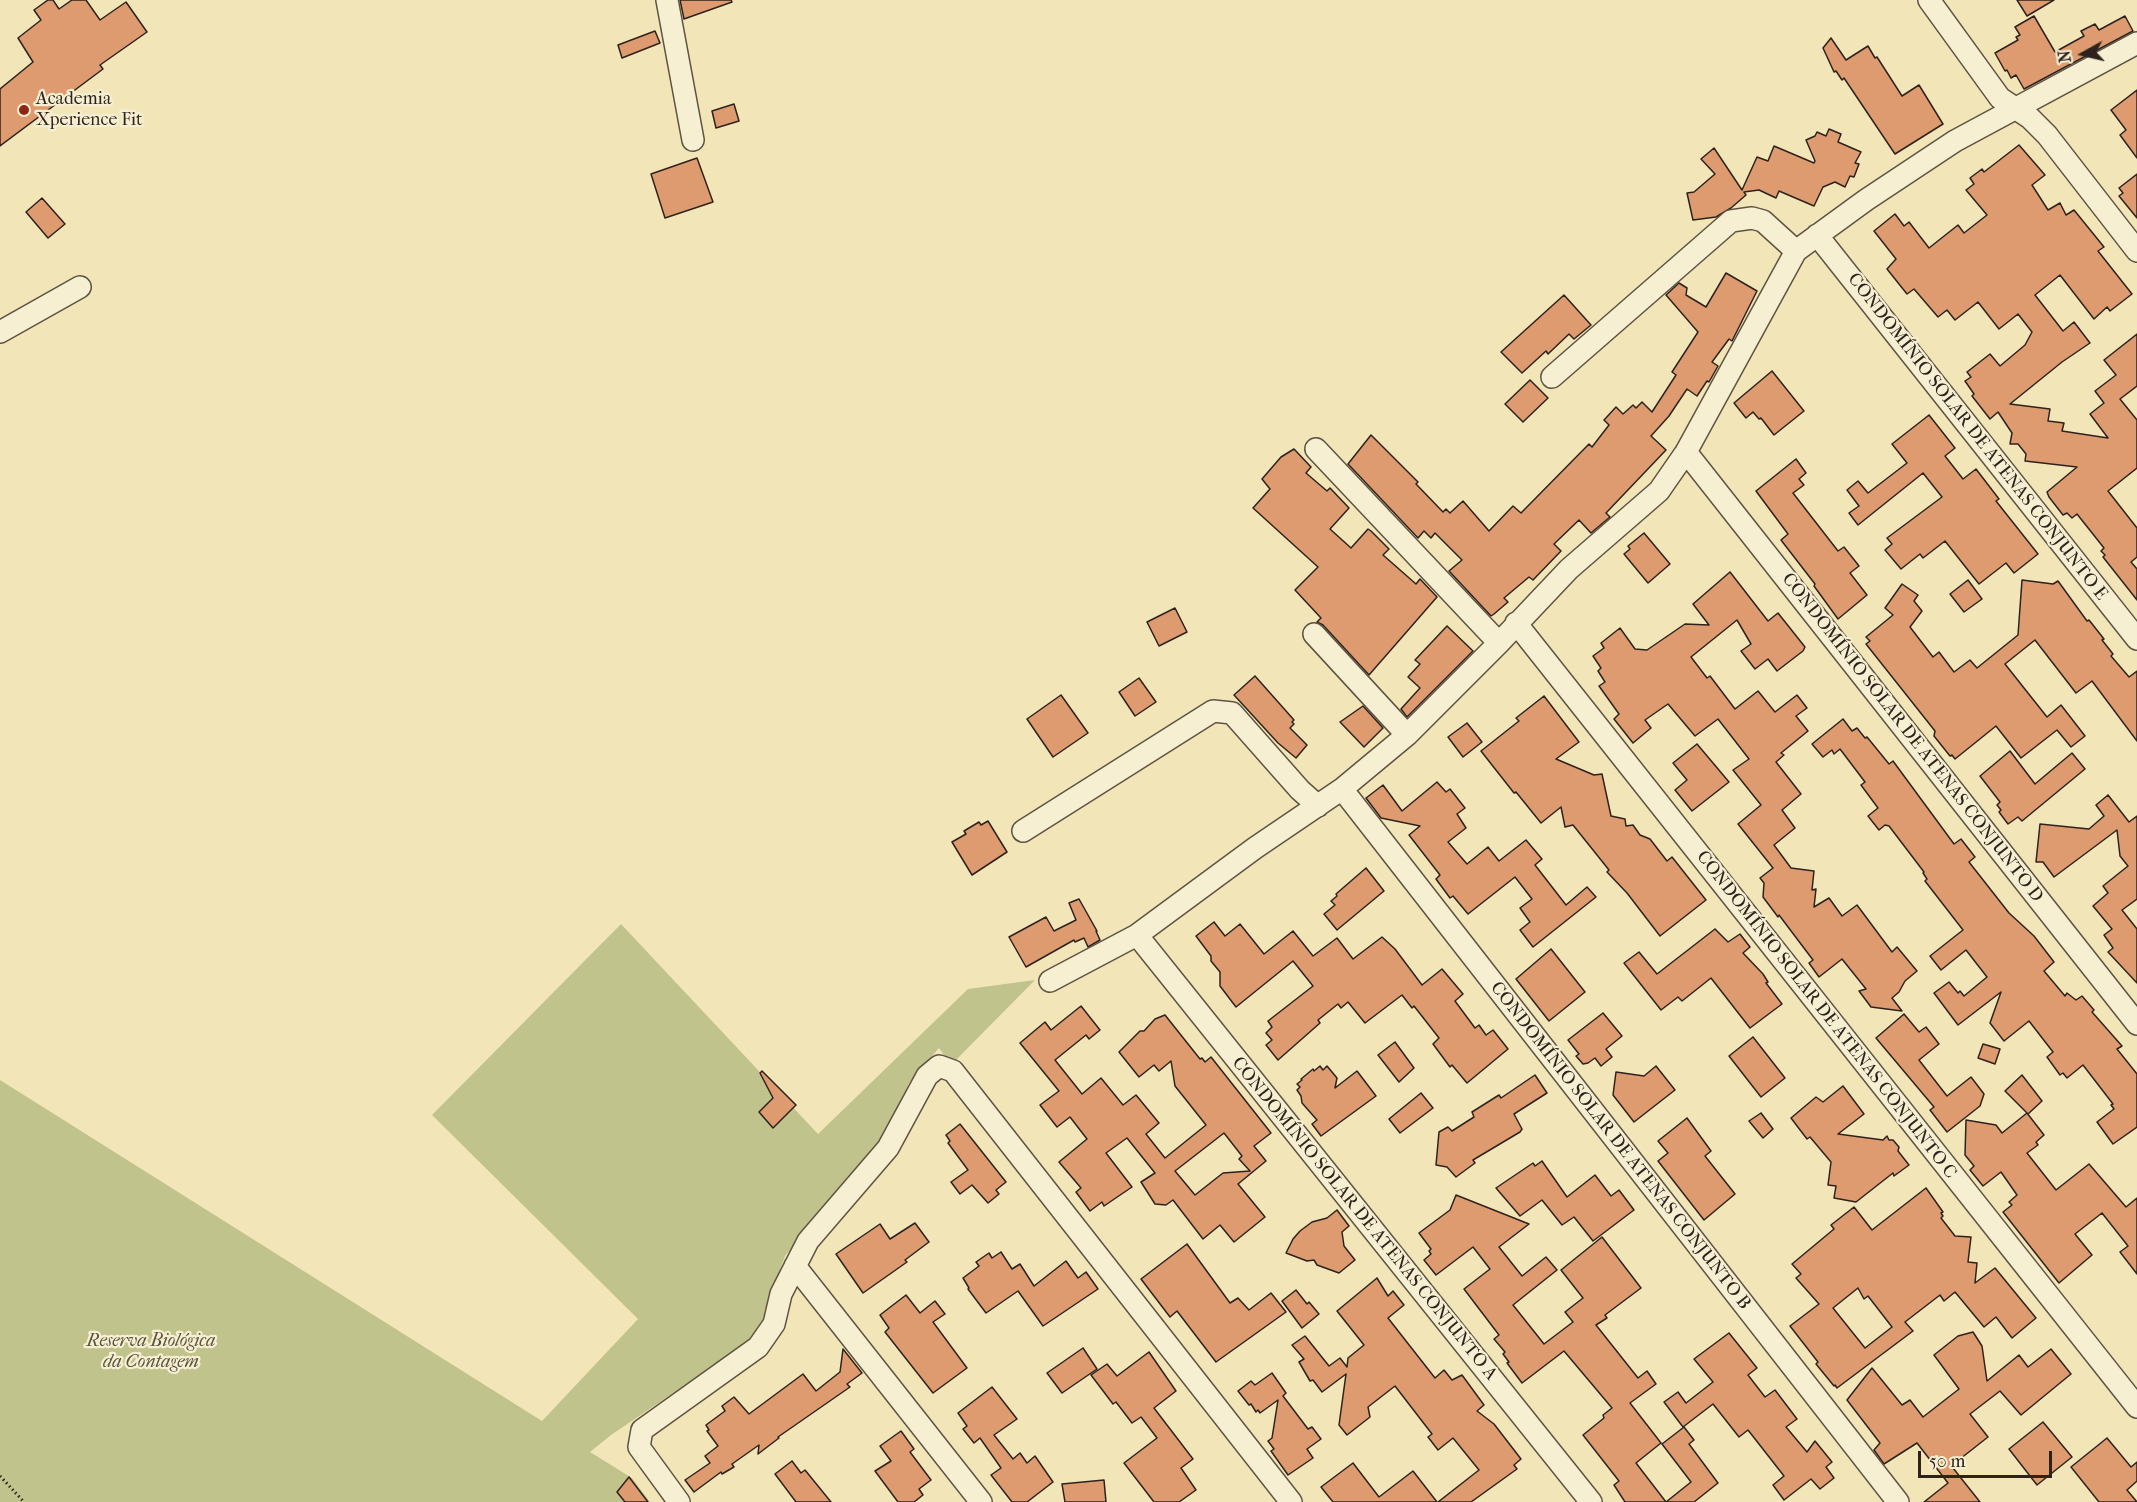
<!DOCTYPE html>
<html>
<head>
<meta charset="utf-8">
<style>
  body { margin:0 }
  #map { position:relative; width:2137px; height:1502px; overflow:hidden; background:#f2e6b9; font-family:"IM FELL French Canon",serif }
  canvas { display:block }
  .north { position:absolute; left:2053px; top:24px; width:60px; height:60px; -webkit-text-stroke:4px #f7efd2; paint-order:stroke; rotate:262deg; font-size:16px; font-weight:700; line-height:24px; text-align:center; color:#2e221d }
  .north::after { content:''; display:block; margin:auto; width:21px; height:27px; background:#2e221d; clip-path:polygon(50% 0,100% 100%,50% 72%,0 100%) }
  .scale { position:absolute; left:1918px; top:1451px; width:134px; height:27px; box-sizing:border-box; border:3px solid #2e221d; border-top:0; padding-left:8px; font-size:18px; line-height:21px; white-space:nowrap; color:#2e221d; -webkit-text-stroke:4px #f7efd2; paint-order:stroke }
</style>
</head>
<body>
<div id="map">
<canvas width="2137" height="1502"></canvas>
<div class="north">N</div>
<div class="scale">50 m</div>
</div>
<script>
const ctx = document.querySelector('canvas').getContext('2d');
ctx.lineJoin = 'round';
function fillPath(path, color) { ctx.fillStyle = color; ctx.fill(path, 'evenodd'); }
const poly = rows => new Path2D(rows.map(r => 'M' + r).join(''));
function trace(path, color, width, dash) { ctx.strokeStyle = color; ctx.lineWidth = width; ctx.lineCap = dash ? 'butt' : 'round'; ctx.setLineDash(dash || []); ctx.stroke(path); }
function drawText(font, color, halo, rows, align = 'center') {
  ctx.font = font + ' "IM FELL French Canon",serif'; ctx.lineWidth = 4.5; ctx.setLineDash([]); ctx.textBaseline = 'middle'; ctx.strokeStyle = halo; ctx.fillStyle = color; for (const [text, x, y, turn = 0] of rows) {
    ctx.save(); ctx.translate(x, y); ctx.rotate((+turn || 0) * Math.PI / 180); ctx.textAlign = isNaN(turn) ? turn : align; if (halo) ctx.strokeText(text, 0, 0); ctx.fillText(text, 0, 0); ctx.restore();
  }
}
fillPath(poly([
  [621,924,818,1134,968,989,1035,980,951,1065,939,1048,909,1083,890,1125,882,1138,785,1256,774,1286,766,1320,750,1341,611,1435,590,1452,632,1478,650,1502,0,1502,0,1080,542,1421,638,1319,432,1115]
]), '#c0c38b');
const building = poly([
  [48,0,53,0,59,9,72,0,86,0,100,20,126,2,147,32,100,65,103,69,0,146,0,89,33,62,18,38,41,20,34,10,48,0],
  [680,0,731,0,732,2,684,19,680,0],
  [2017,0,2054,0,2027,16,2017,0],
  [2034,16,2055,52,2084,36,2081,31,2095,24,2099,30,2125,16,2133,31,2024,89,2016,75,2011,78,2007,70,2005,71,1995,53,2018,40,2016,37,2020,35,2015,27,2034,16],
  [655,31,660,43,622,58,618,45,655,31],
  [1831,38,1846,60,1868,46,1875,58,1877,57,1902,96,1919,85,1943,124,1895,154,1844,78,1842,80,1836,71,1834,72,1823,48,1831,38],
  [2137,90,2137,158,2120,135,2126,130,2111,110,2137,90],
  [734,104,739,121,716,128,712,111,734,104],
  [1829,129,1841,134,1838,142,1861,152,1855,163,1859,164,1854,177,1850,176,1845,187,1835,182,1823,187,1814,206,1779,191,1776,198,1759,190,1744,192,1746,195,1731,208,1716,217,1693,220,1687,193,1694,192,1715,174,1701,159,1714,148,1742,190,1757,157,1768,161,1774,146,1814,163,1815,161,1806,140,1815,136,1817,132,1826,136,1829,129],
  [2019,145,2045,175,2032,185,2048,210,2060,203,2066,215,2074,210,2104,247,2098,251,2132,294,2110,311,2107,307,2094,319,2060,275,2035,295,2063,331,2074,322,2090,343,2062,362,2010,404,2050,409,2048,421,2064,423,2062,431,2108,438,2090,414,2104,403,2095,391,2116,375,2104,360,2137,334,2137,386,2120,399,2137,420,2137,468,2108,491,2137,528,2137,557,2131,562,2137,569,2137,600,2103,557,2105,555,2101,551,2104,548,2077,514,2072,518,2067,513,2063,515,2049,497,2047,492,2077,467,2025,461,2026,454,2018,444,2010,444,2012,433,1998,412,1990,419,1972,396,1974,394,1965,381,1971,377,1967,372,1990,354,2000,366,2025,345,2032,332,2018,314,1999,329,1978,302,1955,320,1947,310,1938,317,1914,289,1907,294,1887,269,1896,259,1874,231,1895,214,1904,226,1909,222,1929,248,1958,225,1964,233,1987,215,1966,190,1974,184,1970,178,1982,169,1984,172,2019,145],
  [697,158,713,202,665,218,651,174,697,158],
  [2137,174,2137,218,2119,196,2123,193,2119,188,2137,174],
  [42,198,65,224,48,238,26,212,42,198],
  [1726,273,1757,291,1732,341,1729,339,1712,362,1718,366,1709,382,1707,381,1697,396,1687,389,1669,416,1651,436,1666,450,1606,513,1610,517,1591,533,1579,520,1554,544,1561,551,1533,580,1529,577,1504,598,1508,602,1494,614,1491,616,1449,571,1462,560,1435,533,1431,538,1424,531,1418,538,1348,464,1371,435,1418,482,1416,484,1443,512,1446,509,1450,513,1463,501,1489,531,1513,506,1521,513,1589,444,1592,447,1609,425,1604,420,1616,407,1623,414,1633,405,1636,408,1642,402,1652,412,1676,375,1672,372,1698,332,1666,295,1679,283,1687,288,1686,295,1706,307,1726,273],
  [1564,295,1591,325,1574,339,1569,334,1548,354,1546,351,1522,373,1501,352,1564,295],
  [1772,371,1804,411,1774,435,1761,418,1759,419,1753,412,1746,418,1734,403,1772,371],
  [1530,380,1548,398,1523,422,1505,404,1530,380],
  [1929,415,1955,448,1945,456,1963,479,1976,469,1999,499,1996,501,2038,554,2014,573,2006,563,1979,584,1945,541,1923,558,1920,554,1901,569,1885,550,1892,544,1887,538,1942,497,1923,473,1858,525,1849,513,1859,506,1847,490,1858,481,1868,493,1907,463,1892,444,1929,415],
  [1294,449,1311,467,1306,473,1327,491,1330,488,1349,508,1330,529,1351,548,1368,529,1371,531,1389,549,1383,555,1416,584,1420,579,1437,597,1369,675,1323,625,1317,622,1321,618,1295,590,1318,567,1253,508,1270,489,1262,479,1281,457,1294,449],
  [1796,459,1806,473,1799,479,1804,485,1793,493,1838,551,1844,547,1859,566,1850,573,1867,595,1838,619,1814,586,1815,584,1781,540,1788,534,1756,491,1796,459],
  [1644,533,1670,564,1648,583,1624,554,1630,549,1628,546,1644,533],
  [1730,572,1768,621,1778,613,1805,647,1803,651,1777,671,1768,659,1755,669,1741,651,1751,644,1737,620,1691,657,1707,678,1710,676,1735,709,1758,691,1775,712,1797,695,1807,708,1796,716,1808,731,1781,753,1784,755,1776,762,1801,794,1782,810,1795,828,1774,845,1791,868,1814,871,1812,890,1816,889,1814,907,1829,898,1842,916,1857,905,1892,952,1897,947,1917,971,1905,981,1899,992,1892,998,1902,1011,1871,1007,1859,991,1866,989,1842,959,1819,977,1809,963,1813,960,1779,915,1778,917,1763,897,1764,883,1760,878,1773,868,1738,824,1761,805,1733,770,1749,759,1718,719,1695,736,1668,704,1645,720,1651,728,1633,743,1614,719,1619,714,1599,686,1605,682,1598,671,1601,668,1593,656,1604,648,1601,643,1620,628,1635,649,1647,650,1685,624,1709,625,1693,604,1730,572],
  [1968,580,1982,599,1964,612,1950,594,1968,580],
  [2022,580,2053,584,2058,581,2087,621,2089,620,2104,639,2102,640,2113,654,2111,656,2129,677,2137,671,2137,741,2092,681,2076,693,2035,640,2005,664,2047,717,2061,705,2085,736,2071,747,2057,730,2021,758,1996,726,1955,759,1952,755,1950,756,1934,736,1935,731,1866,644,1870,641,1866,637,1893,615,1885,608,1902,584,1918,595,1914,601,1922,611,1910,627,1933,657,1939,652,1954,672,1970,660,1977,668,2018,635,2022,580],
  [1175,608,1187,632,1159,646,1147,622,1175,608],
  [1447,626,1473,651,1407,717,1401,709,1420,688,1408,677,1420,664,1415,660,1447,626],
  [1255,676,1294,720,1292,722,1294,724,1290,728,1307,745,1296,758,1278,743,1234,695,1255,676],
  [1139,678,1156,702,1135,716,1119,692,1139,678],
  [1061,695,1088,733,1053,757,1027,719,1061,695],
  [1544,696,1579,742,1556,759,1594,775,1602,774,1611,816,1625,819,1626,826,1633,825,1640,835,1650,839,1667,861,1672,857,1706,900,1660,936,1627,893,1607,872,1609,870,1573,825,1565,827,1561,807,1541,823,1516,792,1514,793,1481,751,1519,721,1516,718,1544,696],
  [1363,706,1383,728,1364,747,1340,722,1363,706],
  [1843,719,1852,731,1857,728,1865,738,1867,737,1889,764,1893,761,1954,844,1961,839,1975,857,1969,862,2009,913,2034,936,2054,962,2044,971,2065,996,2067,993,2076,1000,2082,996,2094,1010,2092,1012,2122,1046,2117,1049,2137,1074,2137,1127,2113,1144,2097,1122,2114,1109,2111,1105,2113,1104,2083,1065,2067,1078,2063,1073,2060,1075,2047,1057,2053,1052,2029,1021,2004,1041,1990,1023,2001,992,1958,1025,1934,993,1949,982,1958,993,1960,991,1964,996,1987,977,1966,950,1941,970,1930,956,1963,930,1925,881,1927,879,1923,873,1924,872,1889,826,1885,825,1879,830,1868,816,1878,808,1861,785,1865,782,1840,749,1834,754,1832,750,1823,757,1812,744,1843,719],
  [1467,723,1482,742,1463,757,1448,737,1467,723],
  [1697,744,1729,782,1692,811,1675,790,1687,780,1673,763,1697,744],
  [2010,751,2035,784,2072,753,2085,769,2022,821,2018,817,2008,824,1999,812,2001,810,1997,805,2000,802,1980,776,2010,751],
  [1437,782,1446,792,1450,789,1465,808,1457,814,1466,828,1448,842,1467,864,1488,847,1499,861,1526,840,1542,859,1535,865,1566,905,1587,887,1596,897,1533,947,1520,930,1530,922,1520,908,1532,899,1515,877,1468,914,1453,896,1450,898,1436,879,1440,875,1409,835,1420,826,1381,818,1366,798,1383,785,1402,811,1437,782],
  [2108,795,2129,822,2137,816,2137,899,2122,910,2137,929,2137,983,2108,952,2113,948,2104,935,2112,929,2093,906,2108,893,2103,886,2128,866,2120,856,2117,830,2054,877,2043,862,2036,862,2040,824,2089,829,2104,816,2096,805,2108,795],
  [988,821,1007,852,972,875,952,842,966,834,964,831,979,822,981,825,988,821],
  [1366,868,1384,891,1337,930,1324,914,1335,905,1331,901,1337,896,1336,894,1366,868],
  [1079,899,1097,931,1096,931,1100,940,1088,947,1084,938,1075,942,1074,940,1026,967,1009,937,1046,917,1054,931,1076,920,1069,903,1079,899],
  [1214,922,1225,936,1240,924,1264,954,1293,931,1313,956,1337,938,1353,959,1382,937,1395,949,1422,985,1442,969,1463,994,1455,1001,1475,1028,1479,1025,1486,1035,1493,1030,1508,1049,1467,1083,1452,1065,1450,1067,1433,1044,1439,1038,1414,1006,1412,1008,1402,995,1365,1023,1348,1002,1341,1008,1338,1004,1318,1020,1320,1023,1278,1060,1266,1045,1272,1040,1266,1033,1272,1027,1268,1021,1313,986,1293,961,1236,1007,1220,986,1220,972,1211,961,1211,956,1196,936,1214,922],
  [1715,929,1728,942,1740,934,1750,947,1743,953,1763,974,1768,982,1766,983,1782,1004,1750,1028,1711,978,1682,1001,1678,997,1661,1010,1624,963,1639,952,1657,974,1715,929],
  [1551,949,1585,992,1549,1021,1516,979,1551,949],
  [1081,1006,1100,1030,1089,1039,1086,1035,1055,1060,1082,1094,1101,1078,1123,1105,1136,1095,1159,1123,1146,1134,1165,1158,1206,1125,1175,1086,1171,1061,1159,1071,1154,1065,1139,1077,1119,1052,1140,1031,1144,1031,1155,1019,1165,1015,1200,1059,1202,1058,1205,1062,1211,1057,1271,1133,1254,1146,1266,1161,1238,1184,1265,1217,1234,1242,1220,1225,1203,1239,1173,1200,1166,1205,1155,1204,1141,1182,1155,1173,1127,1138,1106,1153,1132,1187,1104,1206,1102,1202,1090,1211,1076,1192,1081,1188,1059,1162,1087,1139,1070,1117,1057,1127,1040,1105,1059,1091,1020,1043,1045,1022,1051,1030,1081,1006],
  [1224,1133,1242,1156,1239,1159,1250,1171,1223,1173,1195,1195,1175,1171,1224,1133],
  [1603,1013,1622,1036,1606,1049,1612,1057,1601,1066,1595,1058,1588,1063,1583,1064,1576,1056,1579,1054,1568,1040,1603,1013],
  [1904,1014,1919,1032,1926,1027,1939,1044,1919,1060,1947,1096,1971,1077,1984,1094,1980,1106,1947,1132,1930,1110,1934,1107,1876,1038,1904,1014],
  [1753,1037,1785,1078,1761,1097,1729,1056,1753,1037],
  [1395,1042,1414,1068,1399,1082,1378,1055,1395,1042],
  [1983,1044,2000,1049,1995,1064,1978,1058,1983,1044],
  [1320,1066,1323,1070,1327,1066,1337,1078,1335,1088,1357,1071,1376,1096,1321,1136,1312,1124,1317,1120,1302,1103,1301,1096,1297,1090,1300,1087,1297,1084,1302,1080,1301,1079,1313,1069,1314,1071,1320,1066],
  [1656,1066,1675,1090,1634,1122,1613,1095,1616,1072,1644,1076,1656,1066],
  [762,1071,796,1105,773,1128,759,1112,773,1098,760,1073,762,1071],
  [1535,1075,1547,1093,1514,1114,1522,1129,1520,1132,1473,1160,1475,1163,1456,1177,1447,1167,1436,1165,1439,1132,1448,1127,1452,1131,1474,1117,1472,1112,1499,1095,1501,1098,1535,1075],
  [2022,1075,2042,1101,2028,1114,2005,1091,2022,1075],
  [1843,1086,1864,1114,1838,1134,1883,1140,1887,1136,1889,1140,1893,1140,1899,1147,1898,1151,1909,1165,1894,1176,1893,1173,1856,1202,1834,1198,1836,1186,1828,1185,1831,1162,1810,1137,1807,1139,1791,1118,1816,1097,1823,1102,1843,1086],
  [1421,1093,1433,1108,1400,1133,1389,1119,1421,1093],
  [1761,1113,1773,1129,1763,1138,1749,1121,1761,1113],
  [2027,1113,2044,1135,2036,1142,2038,1145,2027,1153,2056,1190,2089,1164,2126,1207,2137,1198,2137,1274,2120,1252,2128,1246,2102,1213,2075,1234,2092,1255,2059,1283,2003,1212,2012,1205,2009,1202,2017,1195,2001,1172,1983,1186,1970,1170,1974,1166,1965,1155,1966,1120,1996,1125,2002,1133,2027,1113],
  [1687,1118,1711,1151,1705,1156,1735,1194,1704,1220,1658,1161,1668,1153,1658,1141,1687,1118],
  [960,1124,1006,1182,996,1190,999,1194,988,1203,972,1185,960,1194,951,1182,968,1170,948,1143,950,1141,946,1135,960,1124],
  [1542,1161,1567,1197,1595,1175,1611,1196,1619,1190,1634,1210,1593,1241,1574,1217,1562,1225,1542,1200,1520,1216,1496,1188,1533,1163,1535,1166,1542,1161],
  [1926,1188,1943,1212,1941,1213,1943,1216,1941,1218,1955,1236,1971,1237,1968,1262,1977,1263,1975,1283,1995,1268,2036,1318,2012,1338,1996,1317,1984,1327,1955,1292,1944,1301,1940,1295,1905,1322,1913,1331,1837,1388,1835,1385,1834,1386,1816,1364,1818,1362,1790,1326,1819,1304,1796,1278,1801,1274,1792,1264,1834,1229,1831,1225,1854,1207,1872,1230,1926,1188],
  [1858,1288,1864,1299,1868,1296,1892,1327,1865,1348,1833,1308,1858,1288],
  [1456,1195,1529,1224,1499,1247,1522,1276,1546,1257,1557,1270,1513,1305,1544,1344,1573,1322,1565,1312,1583,1298,1561,1270,1602,1237,1641,1288,1605,1315,1607,1318,1596,1325,1638,1378,1647,1371,1656,1384,1630,1403,1661,1443,1636,1463,1666,1502,1691,1482,1662,1444,1684,1427,1694,1440,1689,1444,1718,1483,1694,1502,1625,1502,1614,1485,1619,1481,1583,1435,1604,1418,1603,1415,1612,1408,1564,1351,1522,1383,1507,1363,1509,1362,1503,1354,1505,1352,1494,1339,1499,1335,1464,1289,1490,1269,1473,1247,1436,1275,1424,1260,1431,1254,1429,1251,1431,1249,1419,1233,1450,1210,1456,1195],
  [1337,1210,1349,1226,1342,1232,1344,1246,1355,1260,1339,1273,1317,1265,1314,1260,1307,1261,1286,1253,1293,1239,1300,1231,1312,1222,1327,1218,1337,1210],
  [915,1223,929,1242,905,1260,907,1262,863,1293,836,1254,880,1224,890,1239,915,1223],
  [1187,1244,1230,1303,1238,1298,1249,1310,1271,1293,1286,1312,1216,1362,1177,1311,1170,1317,1141,1279,1187,1244],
  [1001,1252,1012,1269,1020,1264,1034,1286,1066,1261,1078,1278,1086,1272,1098,1289,1043,1326,1018,1291,986,1313,968,1289,969,1288,963,1278,979,1266,976,1262,989,1253,992,1258,1001,1252],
  [1377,1278,1388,1296,1393,1291,1404,1305,1388,1318,1435,1378,1444,1370,1452,1380,1462,1375,1484,1405,1477,1411,1494,1424,1521,1459,1514,1465,1517,1469,1471,1502,1438,1502,1479,1470,1453,1438,1438,1450,1428,1437,1432,1434,1395,1386,1368,1407,1370,1417,1347,1435,1339,1425,1346,1374,1322,1392,1313,1380,1310,1381,1299,1362,1304,1359,1292,1345,1305,1336,1329,1366,1340,1358,1347,1367,1348,1358,1364,1345,1337,1311,1377,1278],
  [1296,1290,1307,1304,1309,1302,1319,1314,1302,1328,1282,1301,1296,1290],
  [906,1295,920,1313,935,1301,945,1314,933,1322,967,1368,933,1393,885,1332,889,1328,880,1315,906,1295],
  [1973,1332,1982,1346,1987,1381,2019,1355,2028,1367,2051,1349,2071,1374,2021,1415,2000,1391,1970,1414,1988,1437,1960,1459,1962,1462,1953,1468,1980,1502,1924,1502,1948,1483,1917,1443,1884,1464,1874,1450,1880,1443,1847,1400,1872,1368,1902,1405,1910,1400,1923,1417,1959,1389,1934,1355,1958,1336,1973,1332],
  [1729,1333,1757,1368,1748,1375,1765,1397,1775,1390,1797,1419,1786,1427,1807,1452,1815,1441,1832,1462,1826,1467,1834,1478,1820,1489,1811,1479,1784,1500,1773,1485,1784,1476,1748,1430,1739,1437,1713,1404,1683,1427,1664,1402,1678,1392,1686,1403,1713,1382,1694,1359,1729,1333],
  [1083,1348,1097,1369,1062,1393,1047,1373,1083,1348],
  [843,1349,862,1373,847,1384,850,1387,778,1437,779,1438,758,1454,759,1445,732,1464,734,1467,722,1474,721,1472,694,1492,685,1480,710,1463,705,1456,718,1446,707,1431,709,1430,706,1425,725,1411,722,1406,734,1397,749,1414,803,1374,816,1391,840,1372,843,1349],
  [1149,1352,1176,1391,1154,1408,1193,1459,1181,1468,1196,1490,1179,1502,1154,1502,1124,1463,1157,1438,1141,1417,1132,1423,1116,1402,1113,1404,1091,1375,1107,1364,1117,1376,1149,1352],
  [1272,1373,1286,1393,1283,1396,1308,1429,1312,1427,1321,1439,1307,1449,1313,1458,1288,1475,1271,1451,1274,1449,1268,1441,1272,1438,1278,1400,1260,1413,1258,1410,1256,1412,1251,1404,1249,1405,1238,1391,1251,1381,1255,1385,1272,1373],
  [992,1387,1017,1419,994,1435,1013,1459,1020,1453,1027,1463,1035,1456,1053,1482,1027,1502,1012,1502,991,1475,1001,1468,980,1438,974,1443,963,1429,967,1426,958,1413,992,1387],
  [2043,1422,2072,1457,2037,1485,2009,1449,2043,1422],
  [901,1431,914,1449,910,1452,931,1480,919,1489,923,1495,914,1502,898,1502,875,1471,891,1461,880,1446,901,1431],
  [2107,1438,2131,1467,2137,1462,2137,1481,2127,1490,2137,1502,2099,1502,2071,1467,2107,1438],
  [792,1461,801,1473,805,1470,831,1502,796,1502,775,1474,792,1461],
  [1353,1463,1379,1497,1413,1471,1437,1502,1333,1502,1321,1487,1353,1463],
  [629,1477,648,1502,625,1502,617,1492,629,1477],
  [1104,1480,1106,1502,1065,1502,1062,1484,1104,1480]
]);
fillPath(building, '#dd9b6f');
trace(building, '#2e221d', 1.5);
const minor = poly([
  [667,0,693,140],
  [1929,0,2000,98,2030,118,2047,135,2137,251],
  [1817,235,2137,639],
  [0,332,80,287],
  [1552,377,1731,221,1752,218,1763,221,1796,251],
  [1316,449,1499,643],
  [1686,452,2137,1024],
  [1516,623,2137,1407],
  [1314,634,1407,735],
  [1342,789,1898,1502],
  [1023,831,1213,711,1232,713,1300,790,1318,806],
  [1137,935,1591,1502],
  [1050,981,1137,935,1255,848,1342,789,1407,735,1499,643,1569,569,1659,491,1686,452,1796,251,1866,200,1955,141,2137,43],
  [795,1266,981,1502],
  [679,1502,639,1447,642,1430,758,1347,774,1324,781,1294,808,1241,888,1148,927,1076,939,1066,953,1071,1291,1502]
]);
trace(minor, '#5f5344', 24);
trace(poly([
  [0,1476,24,1502]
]), '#2e221d', 3, [1.5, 3]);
trace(minor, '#f7efd2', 21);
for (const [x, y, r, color] of [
  [24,110,6,"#8f2418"]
]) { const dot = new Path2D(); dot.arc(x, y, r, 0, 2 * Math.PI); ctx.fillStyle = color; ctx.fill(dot); trace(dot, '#f7efd2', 2); }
drawText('18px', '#2e221d', '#f7efd2', [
  ["Academia",36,100],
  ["Xperience Fit",36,121]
], 'left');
drawText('18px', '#2e221d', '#f7efd2', [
  ["CONDOMÍNIO SOLAR DE ATENAS CONJUNTO E",1977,437,52],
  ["CONDOMÍNIO SOLAR DE ATENAS CONJUNTO D",1912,738,52],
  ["CONDOMÍNIO SOLAR DE ATENAS CONJUNTO C",1826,1015,52],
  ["CONDOMÍNIO SOLAR DE ATENAS CONJUNTO B",1620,1146,52],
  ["CONDOMÍNIO SOLAR DE ATENAS CONJUNTO A",1364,1219,51]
]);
drawText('italic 18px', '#5a523e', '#f7efd2', [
  ["Reserva Biológica",151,1342],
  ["da Contagem",151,1363]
]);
</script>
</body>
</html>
